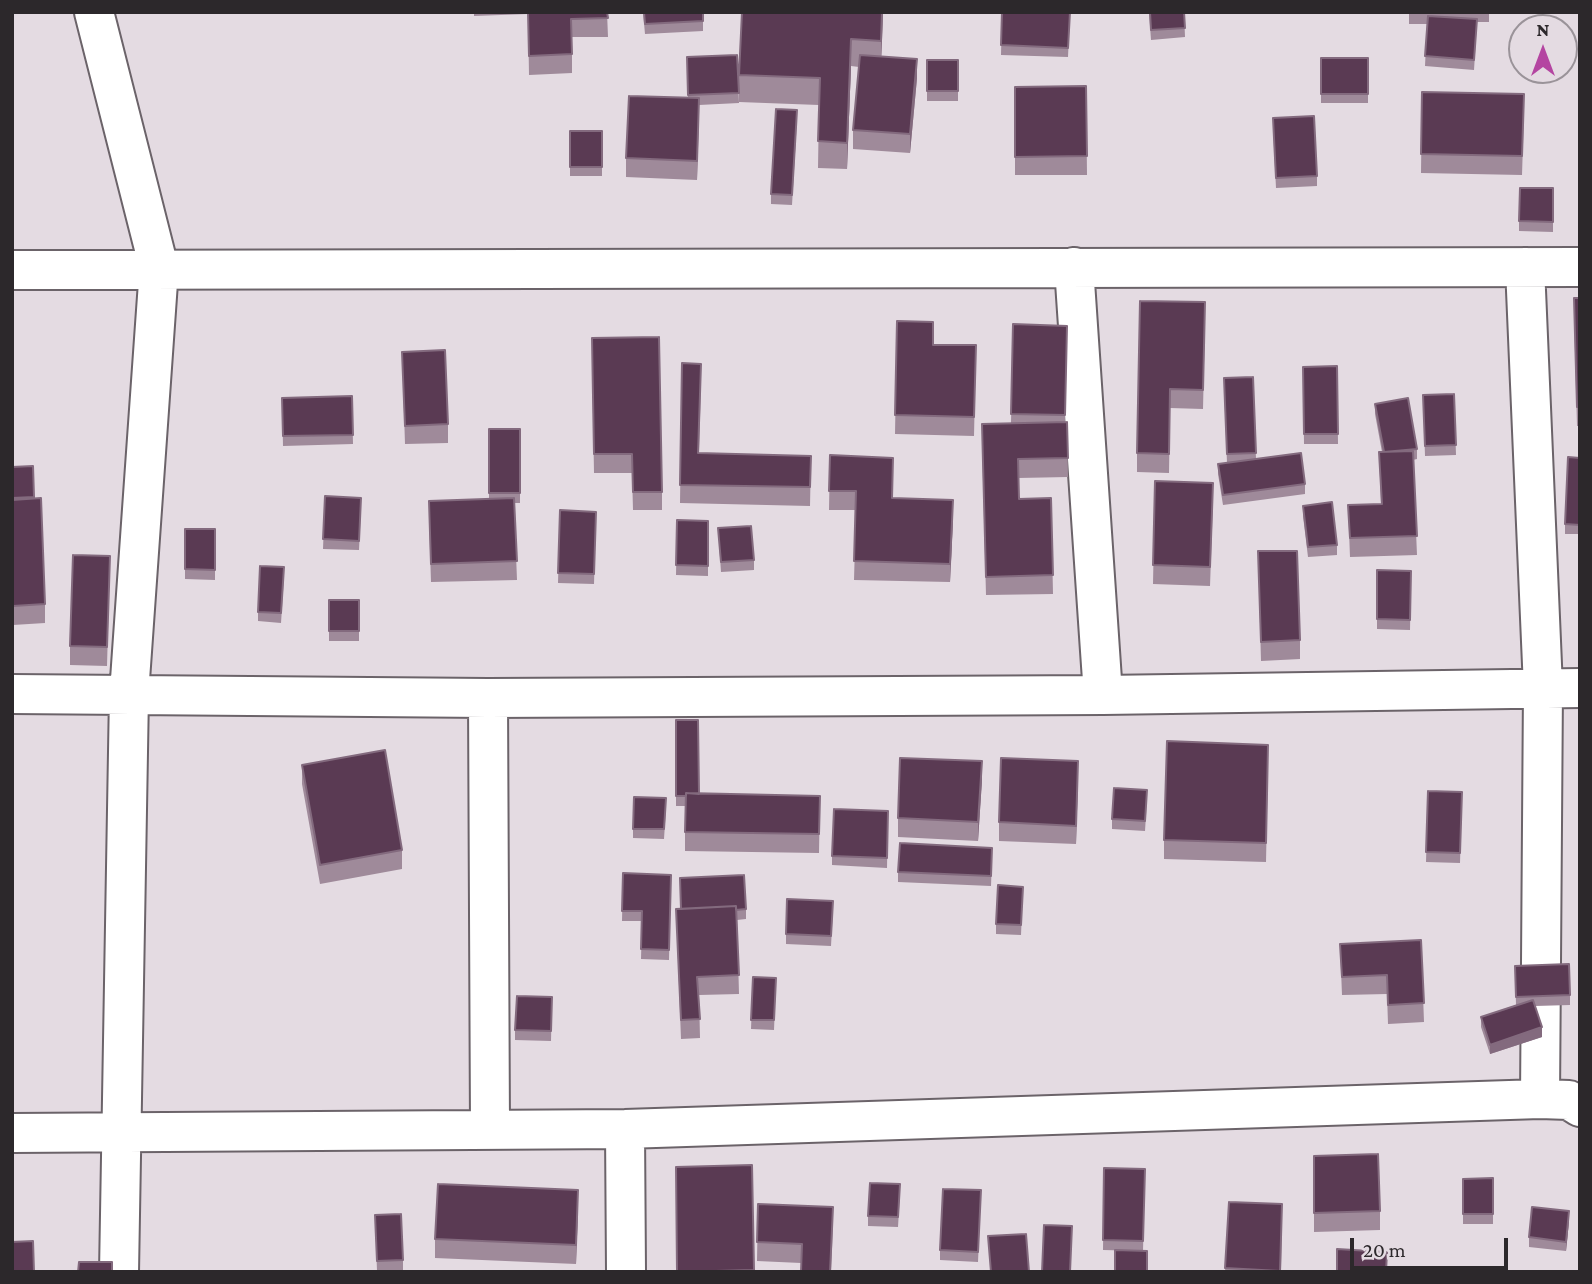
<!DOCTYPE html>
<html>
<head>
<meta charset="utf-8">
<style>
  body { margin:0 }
  #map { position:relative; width:1592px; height:1284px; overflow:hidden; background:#e4dbe2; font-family:"Crimson Pro",serif }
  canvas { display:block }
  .frame { position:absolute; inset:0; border:14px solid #2c282b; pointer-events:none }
  .north { position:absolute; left:1508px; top:14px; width:70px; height:70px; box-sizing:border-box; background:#e4dbe2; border:2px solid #9a9399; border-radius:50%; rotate:0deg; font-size:19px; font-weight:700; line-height:28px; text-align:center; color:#2c282b }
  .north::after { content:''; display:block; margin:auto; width:24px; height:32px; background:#b445a1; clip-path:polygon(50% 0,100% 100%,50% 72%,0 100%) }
  .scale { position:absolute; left:1350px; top:1238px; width:158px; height:32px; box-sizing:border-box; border:4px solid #2c282b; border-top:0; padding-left:9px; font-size:21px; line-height:24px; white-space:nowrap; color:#2c282b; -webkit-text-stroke:5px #e4dbe2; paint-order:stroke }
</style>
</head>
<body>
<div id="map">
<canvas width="1592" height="1284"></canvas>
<div class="frame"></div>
<div class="north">N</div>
<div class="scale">20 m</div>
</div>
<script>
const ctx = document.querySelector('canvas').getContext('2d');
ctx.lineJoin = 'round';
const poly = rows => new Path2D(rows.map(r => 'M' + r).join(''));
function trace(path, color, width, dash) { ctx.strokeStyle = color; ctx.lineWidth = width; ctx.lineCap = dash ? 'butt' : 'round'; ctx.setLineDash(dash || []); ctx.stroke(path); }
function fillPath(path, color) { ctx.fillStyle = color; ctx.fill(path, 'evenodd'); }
const minor = poly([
  [94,12,159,268,129,694,119,1272],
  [1074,267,1103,695],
  [1525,267,1543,688,1540,1099],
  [12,270,1580,267],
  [12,694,488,698,1103,695,1580,688],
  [488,698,490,1129],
  [625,1129,626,1272],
  [12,1133,625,1129,1540,1099,1569,1100,1580,1107]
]);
trace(minor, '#6b6369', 42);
trace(minor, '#fff', 38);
fillPath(poly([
  [474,12,607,12,608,37,572,37,572,73,529,75,528,14,474,16],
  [643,12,703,12,703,31,645,34],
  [883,12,881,57,917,78,910,153,853,149,853,130,859,67,851,66,847,169,818,168,819,105,739,102,739,75],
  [1002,12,1070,12,1068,57,1001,55],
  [1149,12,1184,12,1185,37,1151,40],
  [1409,12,1489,12,1489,22,1477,22,1474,70,1425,66,1427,24,1409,24],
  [737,55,739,103,699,105,697,180,626,177,626,158,688,98,687,57],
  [1321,58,1368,58,1368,103,1321,103],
  [927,60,958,60,958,101,927,101],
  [1086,86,1087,175,1015,175,1015,87],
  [1422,92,1524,113,1522,175,1421,173],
  [797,120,792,205,771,204,771,194],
  [1273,128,1317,176,1317,186,1276,188],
  [570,131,602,131,602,176,570,176],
  [1553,188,1553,232,1519,231,1519,221],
  [1580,298,1580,426,1577,426,1574,317],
  [897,321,933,345,976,345,974,436,895,434],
  [1205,321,1203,409,1170,408,1169,473,1137,472,1137,453],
  [1013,324,1067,345,1065,422,1067,422,1068,477,1018,478,1019,499,1051,498,1053,594,986,595,982,443,1011,423],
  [402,352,448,424,448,443,405,444],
  [592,357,662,492,662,510,633,510,632,473,594,473],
  [682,363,701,383,699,453,811,456,810,506,680,503],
  [1337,366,1338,444,1304,444,1303,367],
  [1253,377,1256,459,1305,484,1305,494,1223,505,1218,474,1218,464,1227,463,1224,388],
  [1454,394,1456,455,1425,456,1423,395],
  [352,396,353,444,283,446,282,398],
  [1375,404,1417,449,1417,459,1413,460,1417,555,1350,557,1348,505,1381,504,1379,452,1382,452,1375,414],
  [489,429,520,429,520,503,514,503,517,580,431,582,429,520,489,499],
  [830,455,893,477,892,498,953,519,950,582,854,580,856,510,829,510],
  [1580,458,1580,534,1565,534,1565,524],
  [33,466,34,499,45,604,45,623,13,625,12,467],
  [1155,481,1213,502,1210,586,1153,584],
  [325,496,361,508,359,550,323,549],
  [1303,506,1337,545,1337,555,1308,557,1303,516],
  [560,510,596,512,594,584,558,583],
  [677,520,708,521,708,576,676,575],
  [718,528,754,560,754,570,721,572],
  [185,529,215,529,215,580,185,579],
  [1258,551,1300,640,1300,659,1261,661],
  [110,556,107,666,70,665,70,646],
  [1377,570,1411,571,1410,630,1377,629],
  [284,577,281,623,258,621,258,612],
  [329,600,359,600,359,641,329,641],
  [676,720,699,794,820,796,819,853,685,851,685,806,676,806],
  [1268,764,1266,862,1164,859,1164,840],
  [302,765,402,850,402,869,320,884,302,784],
  [1078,779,1076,844,999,841,999,822],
  [982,780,978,841,898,837,898,818],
  [1428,791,1462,792,1460,863,1426,862],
  [1147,799,1145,831,1112,829,1112,819],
  [666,808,664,839,633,838,633,829],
  [888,811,887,868,832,865,832,856],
  [992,858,991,886,898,882,898,872],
  [623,873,671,875,669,960,641,959,642,921,622,921],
  [1023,887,1021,935,996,934,996,924],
  [676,909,746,909,746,919,737,920,739,994,699,995,700,1038,681,1039],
  [833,910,831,946,786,944,786,934],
  [1421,940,1424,1022,1388,1024,1387,994,1342,995,1340,944],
  [1515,966,1570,995,1570,1005,1535,1006,1542,1037,1490,1054,1481,1027,1481,1017,1516,1005],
  [753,977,776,978,774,1030,751,1029],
  [552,997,551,1041,515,1040,515,1030],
  [1314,1156,1380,1211,1380,1230,1314,1232],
  [752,1165,754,1272,677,1272],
  [1104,1168,1145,1169,1143,1251,1103,1250],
  [1493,1178,1493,1224,1463,1224,1463,1179],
  [981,1190,978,1262,940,1260,940,1250],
  [900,1193,898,1227,868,1226,868,1216],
  [1229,1202,1282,1223,1281,1272,1225,1272],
  [758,1204,833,1225,831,1272,801,1272,801,1263,757,1261],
  [578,1209,576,1264,435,1258,435,1239],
  [375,1215,403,1260,403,1270,377,1271],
  [1569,1221,1566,1251,1529,1247,1529,1237]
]), '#9f8a9a');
fillPath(poly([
  [882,12,883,12,881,68,881,41],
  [851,39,851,66,847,169,847,143],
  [917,59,917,78,910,153,910,134],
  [699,98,699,117,697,180,697,161],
  [953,500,953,519,950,582,950,564],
  [982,761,982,780,978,841,978,822],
  [1078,761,1078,779,1076,844,1076,826],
  [1542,1027,1542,1037,1490,1054,1490,1045],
  [578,1190,578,1209,576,1264,576,1245],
  [1569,1211,1569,1221,1566,1251,1566,1242]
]), '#836a7e');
const building = poly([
  [528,12,607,12,608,18,571,19,572,54,529,56,528,12],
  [644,12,703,12,703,21,645,24,644,12],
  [742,12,882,12,881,41,851,39,847,143,818,141,820,78,739,75,742,12],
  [1002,12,1070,12,1068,48,1001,45,1002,12],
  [1150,12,1184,12,1185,28,1151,30,1150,12],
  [1428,16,1477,19,1474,60,1425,56,1428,16],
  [737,55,739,93,688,95,687,57,737,55],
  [860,55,917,59,910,134,853,130,860,55],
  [1321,58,1368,58,1368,94,1321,94,1321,58],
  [927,60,958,60,958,91,927,91,927,60],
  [1086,86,1087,156,1015,157,1015,87,1086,86],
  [1422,92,1524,94,1522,156,1421,154,1422,92],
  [629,96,699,98,697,161,626,158,629,96],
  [776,109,797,110,792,195,771,194,776,109],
  [1314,116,1317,176,1276,178,1273,118,1314,116],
  [570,131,602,131,602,167,570,167,570,131],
  [1520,188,1553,188,1553,222,1519,221,1520,188],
  [1574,298,1580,298,1580,407,1577,407,1574,298],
  [1140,301,1205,302,1203,390,1170,389,1169,454,1137,453,1140,301],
  [897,321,933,322,933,345,976,345,974,417,895,415,897,321],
  [1013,324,1067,326,1065,415,1011,414,1013,324],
  [659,337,662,492,633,492,632,454,594,454,592,338,659,337],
  [445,350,448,424,405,426,402,352,445,350],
  [682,363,701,364,698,453,811,456,810,487,680,485,682,363],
  [1337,366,1338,434,1304,434,1303,367,1337,366],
  [1253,377,1256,453,1227,454,1224,378,1253,377],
  [1454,394,1456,445,1425,446,1423,395,1454,394],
  [352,396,353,435,283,436,282,398,352,396],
  [1408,398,1417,449,1384,452,1375,404,1408,398],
  [1067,422,1068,458,1018,459,1019,499,1051,498,1053,575,986,577,982,424,1067,422],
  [489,429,520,429,520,493,489,493,489,429],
  [1413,451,1417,536,1350,538,1348,505,1382,504,1379,452,1413,451],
  [1301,453,1305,484,1223,495,1218,464,1301,453],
  [830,455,893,458,892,498,953,500,950,564,854,561,856,491,829,491,830,455],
  [1568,457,1580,458,1580,525,1565,524,1568,457],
  [33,466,34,497,12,498,12,467,33,466],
  [1155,481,1213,483,1210,567,1153,565,1155,481],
  [325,496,361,498,359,541,323,539,325,496],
  [41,498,45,604,13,606,12,500,41,498],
  [514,498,517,561,431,564,429,501,514,498],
  [1332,502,1337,545,1308,547,1303,506,1332,502],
  [560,510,596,512,594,574,558,573,560,510],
  [677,520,708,521,708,566,676,565,677,520],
  [751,526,754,560,721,562,718,528,751,526],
  [185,529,215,529,215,570,185,569,185,529],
  [1258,551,1297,551,1300,640,1261,642,1258,551],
  [73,555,110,556,107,647,70,646,73,555],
  [260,566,284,567,281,613,258,612,260,566],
  [1377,570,1411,571,1410,620,1377,619,1377,570],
  [329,600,359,600,359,631,329,631,329,600],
  [676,720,698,720,699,794,686,793,686,796,676,796,676,720],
  [1167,741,1268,745,1266,843,1164,840,1167,741],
  [385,750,402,850,320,865,302,765,385,750],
  [900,758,982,761,978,822,898,818,900,758],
  [1001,758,1078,761,1076,826,999,822,1001,758],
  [1114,788,1147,790,1145,821,1112,819,1114,788],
  [1428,791,1462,792,1460,853,1426,852,1428,791],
  [686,793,820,796,819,834,685,832,686,793],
  [634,797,666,798,664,829,633,829,634,797],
  [834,809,888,811,887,858,832,856,834,809],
  [900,843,992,848,991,876,898,872,900,843],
  [623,873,671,875,669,950,641,949,642,911,622,911,623,873],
  [744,875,746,909,736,910,736,906,681,909,680,878,744,875],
  [998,885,1023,887,1021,925,996,924,998,885],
  [787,899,833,901,831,936,786,934,787,899],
  [736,906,739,975,697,977,700,1019,681,1020,676,909,736,906],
  [1421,940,1424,1003,1388,1005,1387,975,1342,977,1340,944,1421,940],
  [1569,964,1570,995,1516,997,1515,966,1569,964],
  [753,977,776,978,774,1020,751,1020,753,977],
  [517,996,552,997,551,1031,515,1030,517,996],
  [1533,1000,1542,1027,1490,1045,1481,1017,1533,1000],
  [1378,1154,1380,1211,1314,1213,1314,1156,1378,1154],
  [752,1165,754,1270,677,1272,676,1167,752,1165],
  [1104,1168,1145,1169,1143,1241,1103,1240,1104,1168],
  [1493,1178,1493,1214,1463,1214,1463,1179,1493,1178],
  [870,1183,900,1184,898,1217,868,1216,870,1183],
  [438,1184,578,1190,576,1245,435,1239,438,1184],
  [943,1189,981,1190,978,1252,940,1250,943,1189],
  [1229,1202,1282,1204,1280,1271,1225,1268,1229,1202],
  [758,1204,833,1207,830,1272,801,1272,802,1244,757,1242,758,1204],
  [1532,1207,1569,1211,1566,1242,1529,1237,1532,1207],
  [401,1214,403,1260,377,1261,375,1215,401,1214],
  [1044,1225,1072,1226,1070,1272,1042,1272,1044,1225],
  [1026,1234,1029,1272,991,1272,988,1236,1026,1234],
  [33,1241,34,1272,12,1272,12,1242,33,1241],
  [1337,1249,1387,1252,1386,1272,1337,1272,1337,1249],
  [1115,1250,1147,1251,1147,1272,1115,1272,1115,1250],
  [79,1262,112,1262,112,1272,78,1272,79,1262]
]);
fillPath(building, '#5a3a53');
trace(building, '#836a7e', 2);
</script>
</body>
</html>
